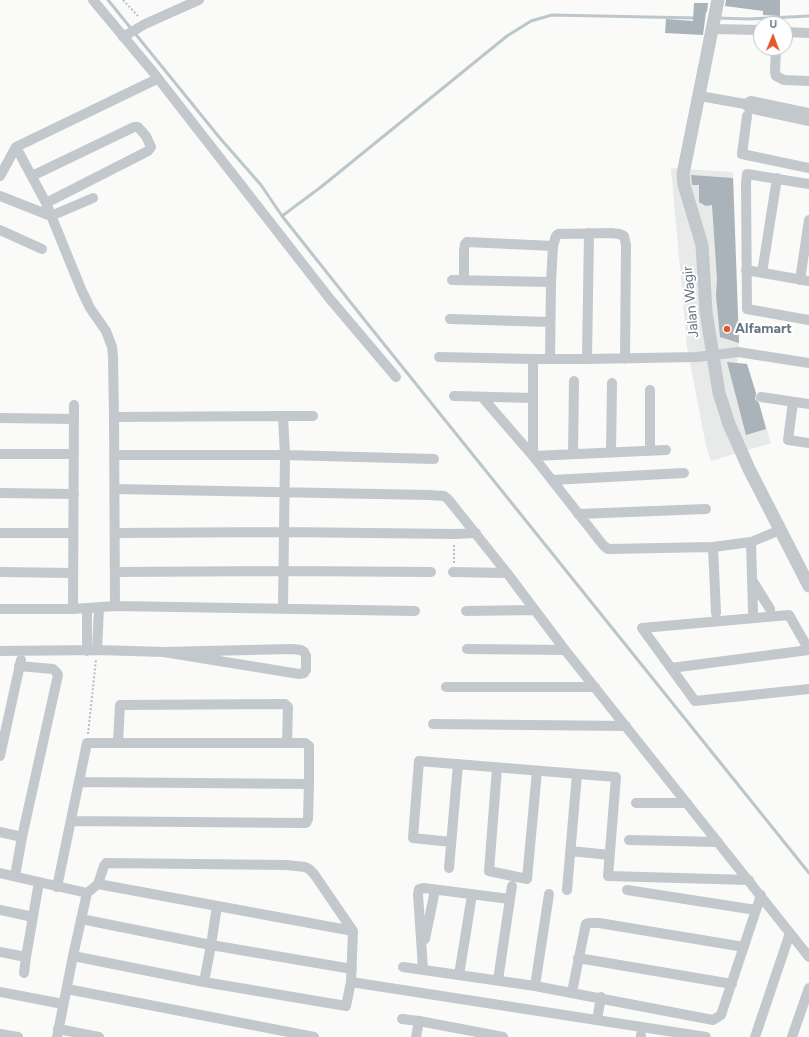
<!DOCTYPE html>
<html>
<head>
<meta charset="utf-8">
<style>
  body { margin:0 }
  #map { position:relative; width:809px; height:1037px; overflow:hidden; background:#fafaf8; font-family:Figtree,sans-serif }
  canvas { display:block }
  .north { position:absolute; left:753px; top:16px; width:40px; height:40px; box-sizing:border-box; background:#fff; border:1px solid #c1c8cd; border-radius:50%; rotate:1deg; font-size:11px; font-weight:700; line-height:16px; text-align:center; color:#657683 }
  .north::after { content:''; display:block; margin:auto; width:14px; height:18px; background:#e4572e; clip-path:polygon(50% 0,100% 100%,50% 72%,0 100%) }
</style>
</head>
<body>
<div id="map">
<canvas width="809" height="1037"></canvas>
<div class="north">U</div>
</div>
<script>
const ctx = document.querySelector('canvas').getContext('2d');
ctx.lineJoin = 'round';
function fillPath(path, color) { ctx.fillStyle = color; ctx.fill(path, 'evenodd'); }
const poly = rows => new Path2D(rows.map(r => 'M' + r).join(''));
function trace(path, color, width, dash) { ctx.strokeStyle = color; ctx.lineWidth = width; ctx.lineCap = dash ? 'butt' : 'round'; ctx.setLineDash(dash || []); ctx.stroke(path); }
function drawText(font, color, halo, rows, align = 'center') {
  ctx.font = font + ' Figtree,sans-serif'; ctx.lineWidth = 4; ctx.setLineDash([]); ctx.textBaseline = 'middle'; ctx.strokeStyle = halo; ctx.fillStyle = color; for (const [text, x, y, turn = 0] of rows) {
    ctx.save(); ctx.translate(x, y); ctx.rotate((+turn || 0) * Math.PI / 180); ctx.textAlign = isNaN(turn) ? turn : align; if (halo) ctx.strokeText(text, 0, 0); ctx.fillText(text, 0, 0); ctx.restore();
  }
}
fillPath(poly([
  [671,168,733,172,739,343,737,363,747,364,771,443,711,461,706,446,687,347]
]), '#e8e9e9');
trace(poly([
  [108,0,219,137,261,185,282,216,367,323,809,873],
  [718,18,749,19,809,16],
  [282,216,321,187,507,36,531,21,552,15,696,18]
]), '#bbc7cb', 3);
fillPath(poly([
  [726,0,780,0,780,16,763,15,763,11,725,6],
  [694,3,708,3,707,12,706,12,703,35,665,33,666,19,693,21],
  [691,175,733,178,739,343,720,337,716,295,717,279,712,205,706,206,699,202,699,185,692,185],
  [727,362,747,364,756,393,755,399,759,403,766,429,746,435]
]), '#aab3b9');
trace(poly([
  [123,0,139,17],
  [454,563,454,544],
  [88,734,96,659]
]), '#bbbfc2', 2, [2, 2]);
trace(poly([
  [93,0,153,72,330,299,396,377],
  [713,29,761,30],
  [785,32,809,33],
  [123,37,145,24,199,0],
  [776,48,775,72,776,76,784,80,809,81],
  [700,96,745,104,749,108,809,121],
  [745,104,751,101,809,113],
  [747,116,742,154,809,168],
  [16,147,46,203,81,289,90,308,106,331,112,347,113,357,114,417,115,606],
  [0,176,16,147,157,79],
  [32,176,134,127,138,127,146,136,151,147,148,151,46,203],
  [809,184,747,174,746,183,747,309,809,320],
  [0,196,51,216,93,198],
  [0,230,42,249],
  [589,233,587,359,697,357,738,352,809,363],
  [746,270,809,281],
  [762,273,777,178],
  [452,280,551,282],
  [464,280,464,250,465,244,467,242,553,246],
  [800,280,809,220],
  [450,319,550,322],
  [439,357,533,359],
  [550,359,587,359],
  [625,359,626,245,624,236,619,234,611,233,558,234,556,236,553,246,551,282,550,359,533,359,533,456,603,545,608,549,713,547,751,542,780,530],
  [454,396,533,398],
  [482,397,533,456,666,450],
  [761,397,809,404],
  [793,402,788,440,809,443],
  [283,416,313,416],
  [114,417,283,416,285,455,283,608],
  [0,418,74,419],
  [650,450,650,390],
  [611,452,612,383],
  [0,454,74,454],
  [573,454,574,381],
  [115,455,285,455,434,459],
  [552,480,684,473],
  [115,489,429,495,444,496,448,499,507,573,565,650,809,957],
  [0,493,74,494],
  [578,514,706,509],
  [0,533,73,533],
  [115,533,284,532,455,534,476,533],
  [751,542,753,611],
  [713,547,716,613],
  [0,572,73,573],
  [115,572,284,571,431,572],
  [453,572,507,573],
  [752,580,770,609],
  [0,609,73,609,115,606,415,611],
  [73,609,74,405],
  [466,611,535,610],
  [467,649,565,650],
  [97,650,99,608],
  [809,650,789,615,642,628,695,701,809,689],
  [0,651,97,650,164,652,292,649,301,650,304,652,306,656,306,670,304,673,299,674,164,652],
  [87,651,87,608],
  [671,668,809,650],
  [446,687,595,687],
  [433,724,626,726],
  [118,742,120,705,285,704,288,707,287,743],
  [0,756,21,660],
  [497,768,489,871,527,879,537,771],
  [636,803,687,803],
  [71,821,303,823,306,823,308,819,309,784,79,782],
  [0,832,22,837],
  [629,840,718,842],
  [451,842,413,838,419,761,616,777,608,876,749,880],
  [570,851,610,855],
  [449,868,458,764],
  [0,873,87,893],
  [15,876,22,837,58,675,57,673,53,669,19,666],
  [98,884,353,931],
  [57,887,87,743,305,743,309,746,309,784],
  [567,890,577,774],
  [627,890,756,910],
  [510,899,512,886],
  [0,910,33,917],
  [81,919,211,945,352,969],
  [425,939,435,890],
  [0,952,26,957,39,882],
  [578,958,732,984],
  [403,967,535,986,713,1020,721,1015,761,895],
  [423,969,418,894,419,889,423,888,510,899,498,980],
  [24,973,26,957],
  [459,975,472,895],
  [204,982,211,945,217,906],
  [351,982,706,1037],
  [535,986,549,894],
  [67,989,314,1037],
  [0,992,63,1004],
  [572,992,585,928,586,924,589,923,599,923,744,947],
  [402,1019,419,1021,503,1037],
  [597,1020,601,997],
  [58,1029,99,1037],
  [0,1034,18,1037],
  [57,1037,73,956,87,893,98,884,104,866,106,863,286,865,305,867,309,869,314,874,353,931,351,982,346,1006,204,982,73,956],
  [416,1037,419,1021],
  [641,1037,641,1035],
  [755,1037,790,933],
  [792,1037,809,988]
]), '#c3c8cc', 10);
trace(poly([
  [718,0,683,174,684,185,702,245,706,312,719,393,729,424,749,469,809,586]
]), '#c3c8cc', 13);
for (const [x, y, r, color] of [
  [727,329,4,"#e4572e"]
]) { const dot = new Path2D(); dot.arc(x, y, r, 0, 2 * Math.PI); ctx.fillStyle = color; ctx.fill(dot); trace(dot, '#fff', 1.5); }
drawText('14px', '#657683', '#fff', [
  ["Jalan Wagir",691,302,-95]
]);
drawText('bold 14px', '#657683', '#fff', [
  ["Alfamart",735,329]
], 'left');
</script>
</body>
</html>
